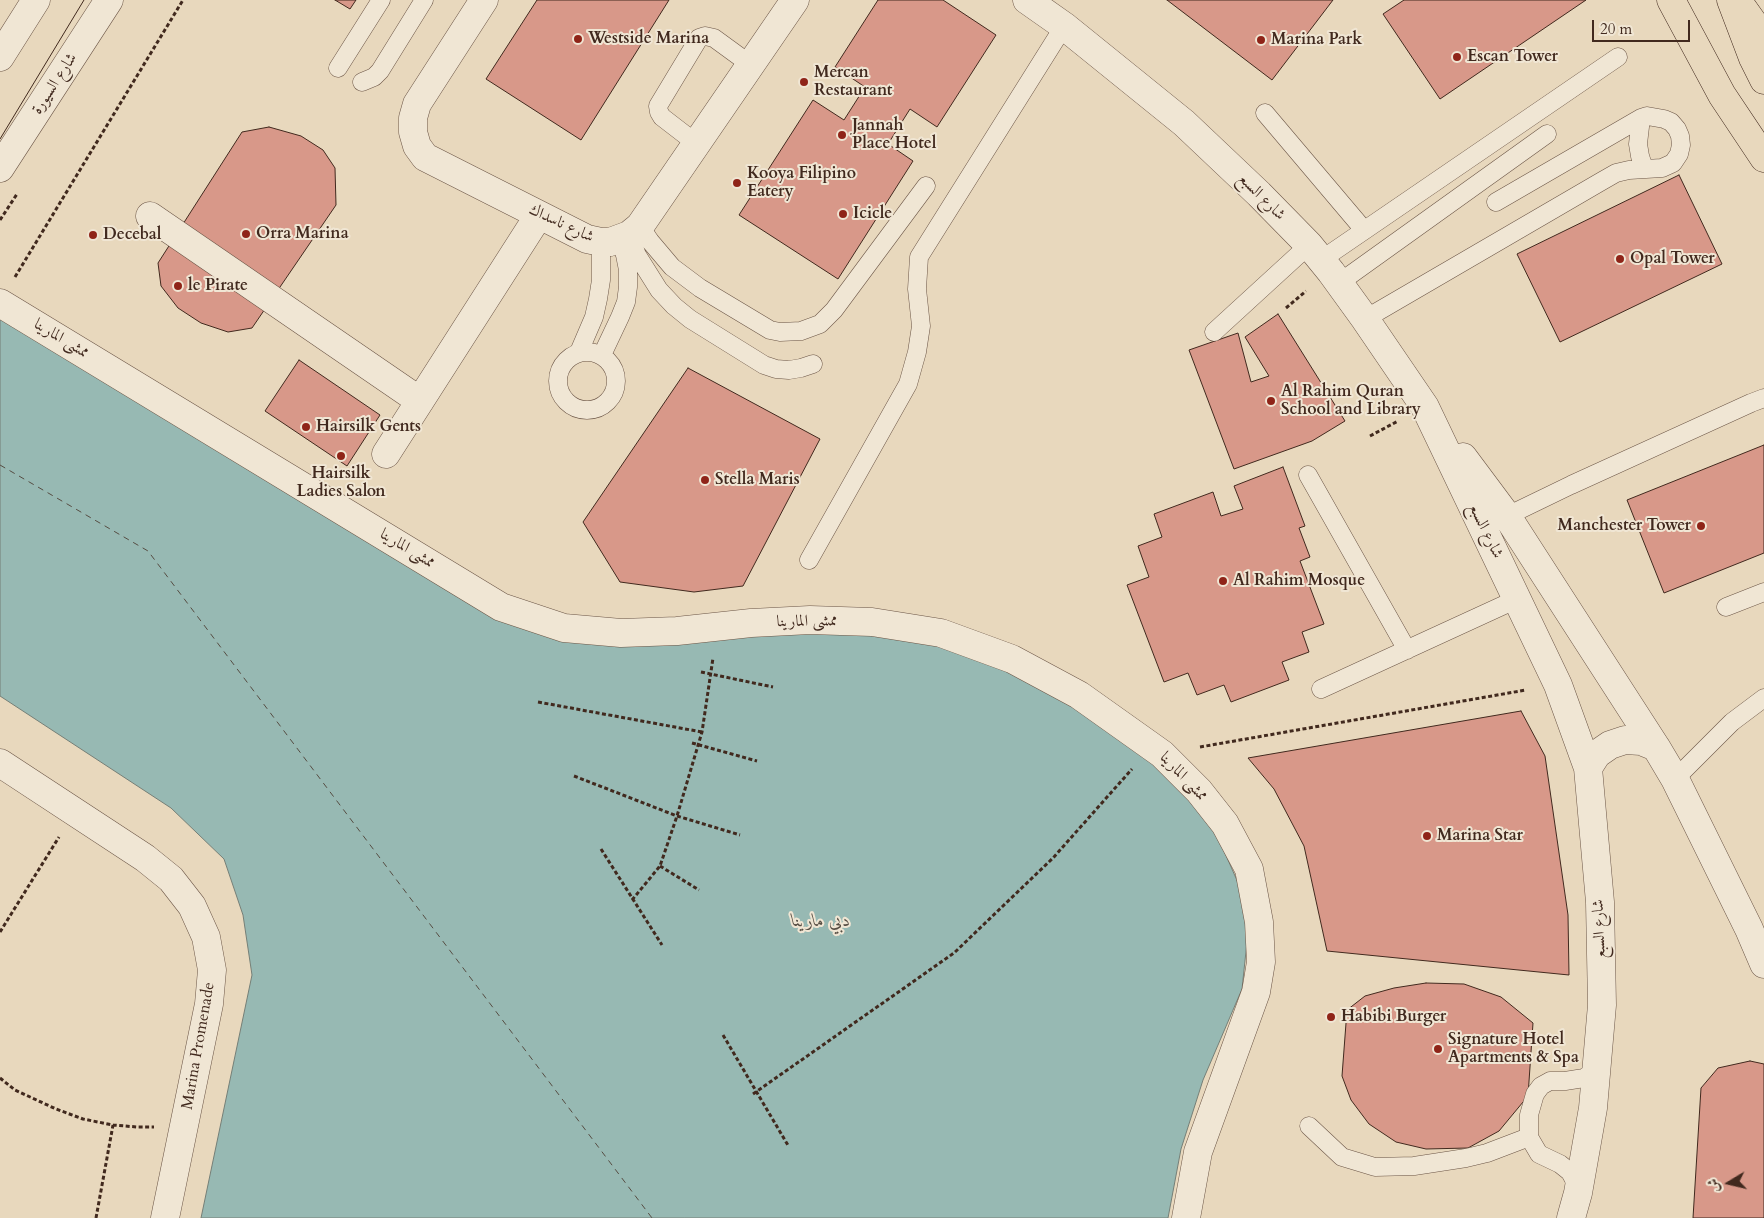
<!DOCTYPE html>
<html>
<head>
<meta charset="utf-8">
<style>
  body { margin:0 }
  #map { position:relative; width:1764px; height:1218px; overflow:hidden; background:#e8d8bd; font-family:Cardo,Amiri,serif }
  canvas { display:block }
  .north { position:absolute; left:1704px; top:1158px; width:50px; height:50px; -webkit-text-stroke:4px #f0e6d4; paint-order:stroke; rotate:261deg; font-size:14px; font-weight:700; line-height:20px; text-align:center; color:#41291e }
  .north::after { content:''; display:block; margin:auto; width:18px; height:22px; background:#41291e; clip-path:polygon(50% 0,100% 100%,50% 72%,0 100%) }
  .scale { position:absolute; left:1592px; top:20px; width:98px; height:22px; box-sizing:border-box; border:2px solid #41291e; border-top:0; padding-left:6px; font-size:15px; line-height:18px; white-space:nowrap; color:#41291e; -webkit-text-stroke:4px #f0e6d4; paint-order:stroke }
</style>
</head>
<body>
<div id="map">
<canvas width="1764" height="1218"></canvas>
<div class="north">ش</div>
<div class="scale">20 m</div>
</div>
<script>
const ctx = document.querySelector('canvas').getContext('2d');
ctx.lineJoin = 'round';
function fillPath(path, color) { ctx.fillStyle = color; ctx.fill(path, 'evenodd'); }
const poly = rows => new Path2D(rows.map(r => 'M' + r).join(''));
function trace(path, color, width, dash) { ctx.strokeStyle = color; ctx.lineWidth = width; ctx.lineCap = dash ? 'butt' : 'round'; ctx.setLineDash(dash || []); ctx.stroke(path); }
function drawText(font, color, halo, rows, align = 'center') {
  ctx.font = font + ' Cardo,Amiri,serif'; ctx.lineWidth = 4; ctx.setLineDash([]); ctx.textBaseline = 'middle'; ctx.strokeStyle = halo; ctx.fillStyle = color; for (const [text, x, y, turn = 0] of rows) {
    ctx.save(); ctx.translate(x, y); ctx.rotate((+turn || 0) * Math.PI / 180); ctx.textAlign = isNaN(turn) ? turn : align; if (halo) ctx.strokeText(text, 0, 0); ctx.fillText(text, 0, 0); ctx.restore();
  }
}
const water = poly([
  [0,313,584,641,862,626,1011,662,1183,784,1217,835,1239,885,1249,923,1242,989,1203,1080,1181,1149,1168,1218,201,1218,252,975,243,915,224,859,171,808,0,696,0,313]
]);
fillPath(water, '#97b9b3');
trace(water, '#757f77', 1);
trace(poly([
  [0,465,148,551,652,1218]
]), '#564d43', 1, [6, 5]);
const building = poly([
  [335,0,356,0,350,9,335,0],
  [537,0,669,0,581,140,486,79,537,0],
  [878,0,943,0,996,35,937,127,910,109,888,144,913,161,838,279,739,215,813,100,844,120,865,87,835,67,878,0],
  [1167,0,1333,0,1272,80,1167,0],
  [1404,0,1586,0,1440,99,1383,14,1404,0],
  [269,127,301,136,323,150,335,168,336,205,252,328,228,332,201,323,178,308,161,286,158,263,242,132,269,127],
  [1679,175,1722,264,1560,342,1517,254,1679,175],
  [1278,314,1345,421,1312,441,1234,469,1189,350,1238,333,1251,382,1269,376,1245,337,1278,314],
  [299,360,380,415,347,466,265,411,299,360],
  [688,368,820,439,743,586,694,592,620,582,583,522,688,368],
  [1764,445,1764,553,1664,593,1627,500,1764,445],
  [1283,467,1305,526,1299,528,1310,557,1300,561,1324,624,1302,632,1309,652,1282,662,1289,680,1231,702,1224,685,1197,695,1188,673,1164,682,1127,585,1149,577,1138,546,1162,537,1154,514,1213,492,1221,516,1243,509,1234,486,1283,467],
  [1521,711,1545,756,1568,915,1569,975,1327,951,1304,846,1274,789,1248,758,1521,711],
  [1426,983,1464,984,1501,997,1533,1023,1528,1096,1499,1131,1468,1148,1426,1149,1396,1142,1369,1124,1351,1100,1342,1076,1347,1010,1365,996,1394,988,1426,983],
  [1750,1061,1764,1064,1764,1218,1693,1218,1701,1088,1718,1068,1750,1061]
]);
fillPath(building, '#d89889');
trace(building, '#41291e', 1);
const lane = poly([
  [338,68,381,0],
  [362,82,374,77,380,71,424,0],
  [1265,113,1364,230],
  [1641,118,1638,144,1640,156,1644,169],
  [697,144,662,117,659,112,658,106,699,38,705,36,714,38,751,65],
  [640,226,650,241,672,267,700,288,770,330,780,332,801,331,820,324,834,310,926,186],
  [629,235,637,255,659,290,674,306,690,319,764,365,776,369,789,370,801,368,813,364],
  [1321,260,1618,57],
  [1339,283,1547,134],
  [1365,319,1602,181,1616,173,1629,170,1662,168,1673,163,1679,154,1681,145,1680,136,1677,129,1671,122,1664,119,1647,116,1641,118,1496,202],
  [1214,332,1309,245],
  '558 381a29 29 0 1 1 58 0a29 29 0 1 1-58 0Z',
  [579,352,594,317,598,299,601,280,601,242],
  [602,355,620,317,626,302,628,287,628,270,625,255,620,240],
  [1308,475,1407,650],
  [1507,516,1571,485,1751,403,1764,398],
  [809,560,908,384,917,352,921,326,917,289,919,257,1064,26],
  [1726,607,1764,592],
  [1321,689,1517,599],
  [1675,779,1732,722,1764,698],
  [1309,1126,1342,1157,1375,1167,1414,1166,1466,1158,1487,1153,1529,1137],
  [1578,1187,1570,1172,1560,1164,1539,1154,1529,1137,1529,1115,1535,1094,1541,1086,1550,1081,1565,1081,1584,1078,1597,1070]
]);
const street = poly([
  [484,0,417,104,413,118,413,132,417,146,425,157,587,239,601,242,610,242,629,235,640,226,795,0],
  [1027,0,1064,26,1184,123,1259,194,1309,245,1331,272,1365,319,1425,407,1558,685,1588,768,1600,902,1602,1005,1593,1108,1578,1193,1571,1218],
  [0,57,36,0],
  [0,168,109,0],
  [150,216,420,401],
  [0,303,501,607,564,628,621,633,677,631,751,623,810,620,872,622,941,633,1012,659,1079,695,1162,754,1199,791,1225,824,1249,869,1259,922,1261,962,1256,992,1198,1152,1186,1218],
  [386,454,539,215],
  [1463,457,1507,516,1656,747,1675,779,1749,929,1764,964],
  [0,763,145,858,171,879,192,906,206,937,212,970,209,1004,165,1218],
  [1588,768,1597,754,1610,745,1625,740,1641,741,1656,747]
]);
const primary = poly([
  [1737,0,1764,38]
]);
const highway = poly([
  [1671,0,1722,95,1764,158],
  [1731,0,1753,58,1764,80]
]);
trace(lane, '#6b5546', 19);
trace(street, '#6b5546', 29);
trace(primary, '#41291e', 29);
trace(highway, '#41291e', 29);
trace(poly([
  [0,220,17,194],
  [15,277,183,0],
  [1286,308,1306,291],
  [1370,436,1398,421],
  [701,672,773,687],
  [538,702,702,732],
  [692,743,757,761],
  [1200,747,1526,690],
  [574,776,677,816,740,835],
  [601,849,662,945],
  [660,866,699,890],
  [632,900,660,866,677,816,702,732,713,658],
  [0,932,59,837],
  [723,1035,789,1147],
  [0,1078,15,1090,28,1096,56,1109,83,1119,113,1125,137,1127,154,1127],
  [753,1094,954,953,1053,858,1132,769],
  [96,1218,113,1125]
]), '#41291e', 3, [4, 2.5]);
trace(lane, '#f0e6d4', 18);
trace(street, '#f0e6d4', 28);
trace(primary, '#e8d8bd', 28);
trace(highway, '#e8d8bd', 28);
trace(poly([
  [0,139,84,0]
]), '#41291e', 1);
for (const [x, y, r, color] of [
  [578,39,5,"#8f2418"],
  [1261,40,5,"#8f2418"],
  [1457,57,5,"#8f2418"],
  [804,82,5,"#8f2418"],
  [842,135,5,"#8f2418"],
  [737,183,5,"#8f2418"],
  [843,214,5,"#8f2418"],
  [246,234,5,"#8f2418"],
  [93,235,5,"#8f2418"],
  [1620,259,5,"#8f2418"],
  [178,286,5,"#8f2418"],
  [1271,401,5,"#8f2418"],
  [306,427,5,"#8f2418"],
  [341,456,5,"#8f2418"],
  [705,480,5,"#8f2418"],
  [1701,526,5,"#8f2418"],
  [1223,581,5,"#8f2418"],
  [1427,836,5,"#8f2418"],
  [1331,1017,5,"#8f2418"],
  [1438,1049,5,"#8f2418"]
]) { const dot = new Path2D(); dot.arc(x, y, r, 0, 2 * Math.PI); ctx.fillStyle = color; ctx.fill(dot); trace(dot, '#f0e6d4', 2); }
drawText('bold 16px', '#41291e', '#f0e6d4', [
  ["Westside Marina",588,39],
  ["Marina Park",1271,40],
  ["Escan Tower",1467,57],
  ["Mercan",814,73],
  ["Restaurant",814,91],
  ["Jannah",852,126],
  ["Place Hotel",852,144],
  ["Kooya Filipino",747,174],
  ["Eatery",747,192],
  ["Icicle",853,214],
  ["Orra Marina",256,234],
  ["Decebal",103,235],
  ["Opal Tower",1630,259],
  ["le Pirate",188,286],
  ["Al Rahim Quran",1281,392],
  ["School and Library",1281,410],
  ["Hairsilk Gents",316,427],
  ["Hairsilk",341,474,"center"],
  ["Ladies Salon",341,492,"center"],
  ["Stella Maris",715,480],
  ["Manchester Tower",1691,526,"right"],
  ["Al Rahim Mosque",1233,581],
  ["Marina Star",1437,836],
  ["Habibi Burger",1341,1017],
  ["Signature Hotel",1448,1040],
  ["Apartments & Spa",1448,1058]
], 'left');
drawText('16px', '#41291e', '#f0e6d4', [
  ["شارع السيورة",55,84,-57],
  ["شارع السبع",1261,197,45],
  ["شارع ناسداك",561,224,25],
  ["ممشى المارينا",61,339,31],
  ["شارع السبع",1485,531,64],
  ["ممشى المارينا",407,549,31],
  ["ممشى المارينا",807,622,-1],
  ["ممشى المارينا",1183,777,46],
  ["شارع السبع",1600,929,-92],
  ["Marina Promenade",199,1046,-80]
]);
drawText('italic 18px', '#564d43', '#f0e6d4', [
  ["دبي مارينا",821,922]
]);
</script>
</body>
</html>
